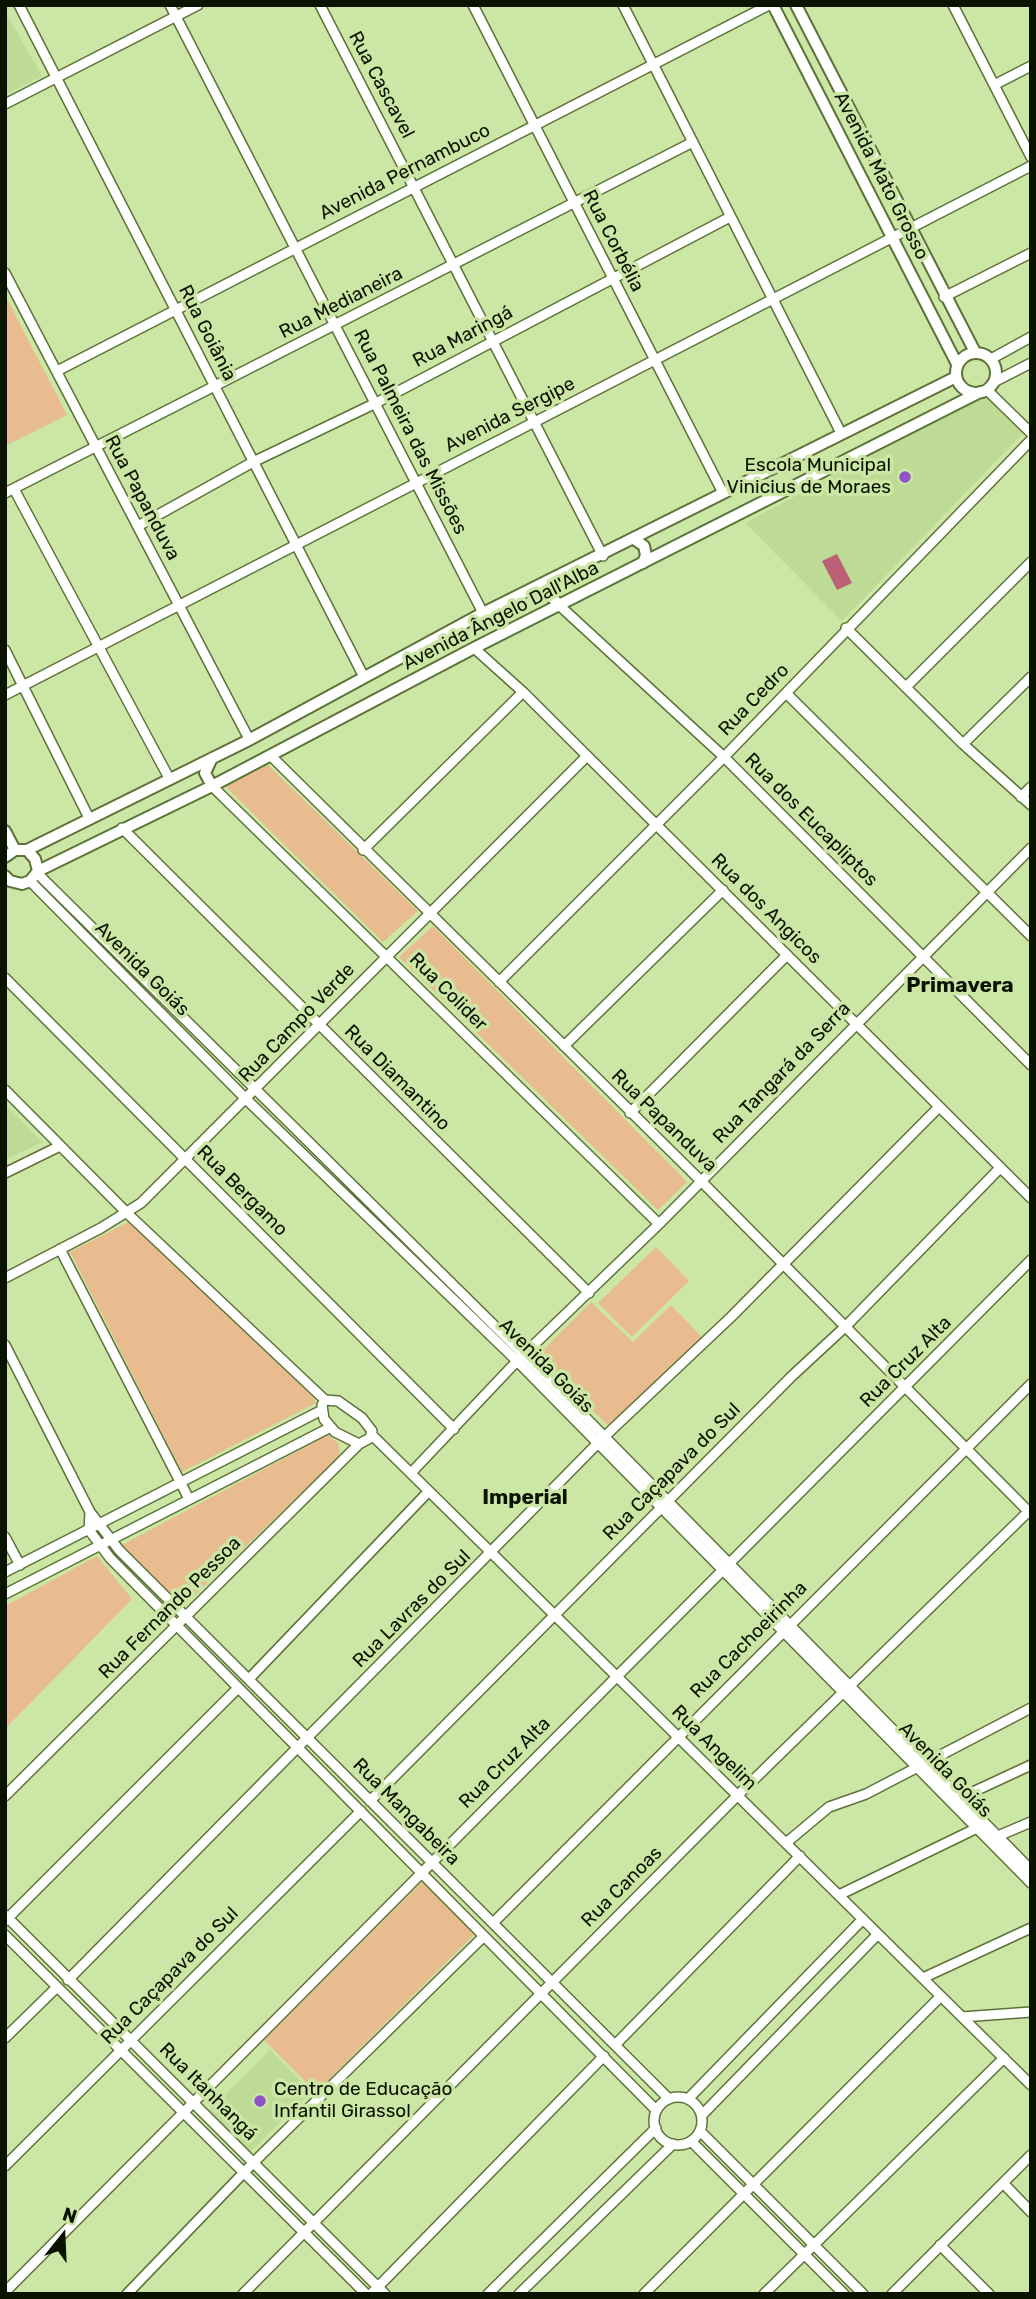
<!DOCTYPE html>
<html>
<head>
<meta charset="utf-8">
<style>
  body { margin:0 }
  #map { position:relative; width:1036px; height:2299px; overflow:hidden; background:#cce6a6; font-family:Rubik,sans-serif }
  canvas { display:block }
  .frame { position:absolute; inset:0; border:7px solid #0a1200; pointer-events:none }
  .north { position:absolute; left:28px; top:2201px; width:70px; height:70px; -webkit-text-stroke:5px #cce6a6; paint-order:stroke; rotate:18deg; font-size:19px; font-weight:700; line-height:28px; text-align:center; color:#0a1200 }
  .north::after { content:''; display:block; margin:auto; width:24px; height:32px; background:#0a1200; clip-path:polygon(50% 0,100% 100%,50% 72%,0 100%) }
</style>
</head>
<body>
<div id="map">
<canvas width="1036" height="2299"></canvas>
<div class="frame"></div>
<div class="north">N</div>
</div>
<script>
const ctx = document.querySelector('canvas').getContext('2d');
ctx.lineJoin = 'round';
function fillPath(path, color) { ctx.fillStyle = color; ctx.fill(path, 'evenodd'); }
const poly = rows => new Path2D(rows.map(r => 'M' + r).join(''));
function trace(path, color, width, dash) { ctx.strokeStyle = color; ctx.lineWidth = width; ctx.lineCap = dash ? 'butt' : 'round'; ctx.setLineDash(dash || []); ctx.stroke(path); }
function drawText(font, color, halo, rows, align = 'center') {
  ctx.font = font + ' Rubik,sans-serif'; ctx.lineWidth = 7; ctx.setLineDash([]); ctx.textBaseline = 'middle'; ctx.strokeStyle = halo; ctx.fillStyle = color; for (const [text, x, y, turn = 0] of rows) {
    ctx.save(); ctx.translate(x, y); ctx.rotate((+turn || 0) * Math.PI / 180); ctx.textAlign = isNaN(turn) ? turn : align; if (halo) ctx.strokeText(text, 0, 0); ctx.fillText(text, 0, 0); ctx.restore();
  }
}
fillPath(poly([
  [5,11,42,76,5,95],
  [982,396,989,397,1024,432,842,621,745,523],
  [5,1105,43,1142,5,1160],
  [270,2050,311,2092,250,2152,209,2110]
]), '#bedb95');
fillPath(poly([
  [5,295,67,415,5,446],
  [265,762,418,911,383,942,222,783],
  [433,926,687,1182,658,1210,399,957],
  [130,1221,314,1398,316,1403,182,1472,70,1252],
  [656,1247,689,1281,632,1337,598,1303],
  [591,1302,633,1342,671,1305,704,1339,612,1429,536,1357],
  [328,1435,339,1444,340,1456,181,1608,122,1545],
  [97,1556,132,1599,5,1729,5,1606],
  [425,1879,477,1932,316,2092,264,2040]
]), '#e8bc8f');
fillPath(poly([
  [837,554,852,583,837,590,822,561]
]), '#bb6075');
const minor = poly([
  [19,5,364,677],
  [170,5,483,613],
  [320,5,603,556],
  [473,5,723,493],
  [623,5,841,433],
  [953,5,1031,157],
  [994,85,1031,66],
  [5,104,198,5],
  [5,273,249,739],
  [944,297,1031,253],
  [991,359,1031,337],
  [57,371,769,5],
  [994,382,1031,363],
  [987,390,1031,433],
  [14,489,169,778],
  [5,493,693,142],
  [138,526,253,462,376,403,730,217],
  [560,606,724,757,1031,1065],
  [846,628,963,744,1031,805],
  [474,648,523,692,1031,1198],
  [5,650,89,818],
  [906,687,1031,562],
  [786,693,1031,936],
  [5,695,1031,166],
  [963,744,1031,677],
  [270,755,701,1181,1031,1514],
  [212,786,659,1224],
  [1021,797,1031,787],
  [122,828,589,1293],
  [363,850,523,692],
  [37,873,524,1355,1031,1870],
  [30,881,247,1100,517,1361,1031,1883],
  [5,978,454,1429],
  [499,982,724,757,1031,440],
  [564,1046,723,890],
  [5,1090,127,1213,325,1400],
  [630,1113,787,955],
  [5,1173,60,1146],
  [60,1249,189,1499],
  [5,1278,101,1228,141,1203,587,756],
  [5,1345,90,1512,119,1550,669,2099],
  [325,1400,338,1401,362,1418,372,1431,370,1438,359,1444,335,1432,324,1419,322,1405,325,1400],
  [372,1435,1031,2085],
  [411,1473,517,1361,659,1224,1031,848],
  [90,1512,89,1530,110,1558,656,2110],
  [5,1537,20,1565],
  [5,1572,322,1410],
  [5,1594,331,1427],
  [249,1679,429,1491],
  [5,1796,359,1444],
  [960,1798,1031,1765],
  [370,1801,792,1376,846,1326,1000,1168],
  [998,1836,1031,1822],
  [786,1843,829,1807,866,1794,1031,1708],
  [839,1895,977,1828],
  [5,1915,385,2294],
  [5,1921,238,1688],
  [493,1923,1031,1384],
  [5,1935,366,2294],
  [923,1978,1031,1928],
  [68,1980,603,1438,731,1317,939,1107],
  [962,2017,1031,2012],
  [5,2038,56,1988],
  [616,2044,800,1856],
  '654 2121a24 24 0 1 1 48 0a24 24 0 1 1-48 0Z',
  [688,2099,863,1919],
  [702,2115,878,1934],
  [700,2131,863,2294],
  [691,2141,844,2294],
  [5,2166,361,1811],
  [1003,2183,1031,2212],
  [940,2245,989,2294],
  [5,2292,1031,1260],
  [127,2294,254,2162,484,1936],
  [243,2294,737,1796,1031,1509],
  [371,2294,604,2056],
  [488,2294,656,2128],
  [519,2294,673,2144],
  [644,2294,940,1997],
  [764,2294,1004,2058],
  [892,2294,1031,2155]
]);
const major = poly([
  [773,5,957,364],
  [796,5,975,352],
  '956 373a20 20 0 1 1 40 0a20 20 0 1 1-40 0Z',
  [634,539,644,546,646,555,643,563],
  [550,581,550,595,560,606],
  [212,786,205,773,212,758],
  [5,831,15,850],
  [27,850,247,741,483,613,956,377],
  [5,857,15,850,27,850,35,859,38,871,30,881,22,884,10,881,5,876],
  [38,871,212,786,474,648,980,392]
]);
trace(minor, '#5c7338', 12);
trace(major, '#5c7338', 14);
trace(minor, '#fff', 9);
trace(major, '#fff', 10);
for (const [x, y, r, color] of [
  [905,477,7,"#9151c7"],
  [260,2101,7,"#9151c7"]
]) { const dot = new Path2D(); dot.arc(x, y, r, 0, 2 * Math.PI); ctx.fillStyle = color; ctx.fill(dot); trace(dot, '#cce6a6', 2.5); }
drawText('19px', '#0a1200', '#cce6a6', [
  ["Rua Cascavel",381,85,62],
  ["Avenida Pernambuco",405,172,-27],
  ["Avenida Mato Grosso",881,176,63],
  ["Rua Corbélia",613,241,63],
  ["Rua Medianeira",341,303,-27],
  ["Rua Goiânia",207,333,63],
  ["Rua Maringá",463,337,-28],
  ["Avenida Sergipe",510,415,-27],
  ["Rua Palmeira das Missões",410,432,63],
  ["Rua Papanduva",142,498,62],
  ["Avenida Ângelo Dall'Alba",501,616,-27],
  ["Rua Cedro",754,700,-46],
  ["Rua dos Eucapliptos",811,820,45],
  ["Rua dos Angicos",766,909,45],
  ["Avenida Goiás",142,969,45],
  ["Rua Colider",448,992,45],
  ["Rua Campo Verde",297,1023,-46],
  ["Rua Tangará da Serra",782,1073,-46],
  ["Rua Diamantino",397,1078,45],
  ["Rua Papanduva",664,1121,44],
  ["Rua Bergamo",242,1191,45],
  ["Rua Cruz Alta",906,1362,-45],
  ["Avenida Goiás",546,1366,45],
  ["Rua Caçapava do Sul",672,1472,-45],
  ["Rua Fernando Pessoa",170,1608,-45],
  ["Rua Lavras do Sul",412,1609,-45],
  ["Rua Cachoeirinha",749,1640,-45],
  ["Rua Angelim",714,1748,45],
  ["Rua Cruz Alta",505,1763,-45],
  ["Avenida Goiás",945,1770,46],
  ["Rua Mangabeira",406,1812,45],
  ["Rua Canoas",622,1887,-45],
  ["Rua Caçapava do Sul",170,1976,-45],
  ["Rua Itanhangá",208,2092,45]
]);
drawText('19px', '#0a1200', '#cce6a6', [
  ["Escola Municipal",891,466],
  ["Vinicius de Moraes",891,488],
  ["Centro de Educação",274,2090,"left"],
  ["Infantil Girassol",274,2112,"left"]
], 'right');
drawText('bold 21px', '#0a1200', '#cce6a6', [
  ["Primavera",960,986],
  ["Imperial",525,1498]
]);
</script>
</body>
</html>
